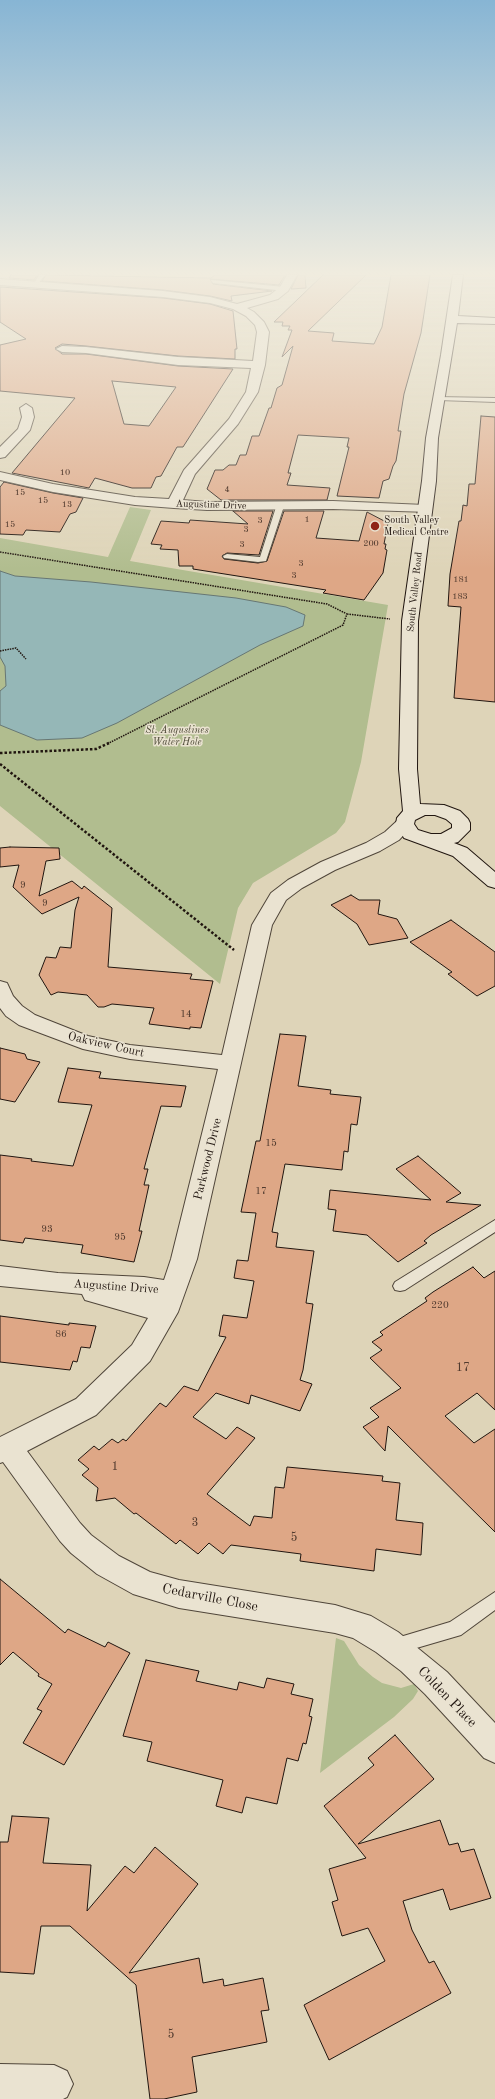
<!DOCTYPE html>
<html>
<head>
<meta charset="utf-8">
<style>
  body { margin:0 }
  canvas { display:block; background:#ded4b8 }
</style>
</head>
<body>
<canvas width="495" height="2099"></canvas>
<script>
const ctx = document.querySelector('canvas').getContext('2d');
ctx.lineJoin = 'round';
function fillPath(path, color) { ctx.fillStyle = color; ctx.fill(path, 'evenodd'); }
const poly = rows => new Path2D(rows.map(r => 'M' + r).join(''));
function trace(path, color, width, dash) { ctx.strokeStyle = color; ctx.lineWidth = width; ctx.lineCap = dash ? 'butt' : 'round'; ctx.setLineDash(dash || []); ctx.stroke(path); }
function drawText(font, color, halo, rows, align = 'center') {
  ctx.font = font + ' "Old Standard TT",serif'; ctx.lineWidth = 3; ctx.setLineDash([]); ctx.textBaseline = 'middle'; ctx.strokeStyle = halo; ctx.fillStyle = color; for (const [text, x, y, turn = 0] of rows) {
    ctx.save(); ctx.translate(x, y); ctx.rotate((+turn || 0) * Math.PI / 180); ctx.textAlign = isNaN(turn) ? turn : align; if (halo) ctx.strokeText(text, 0, 0); ctx.fillText(text, 0, 0); ctx.restore();
  }
}
fillPath(poly([
  [130,507,151,510,130,561,388,605,361,762,345,822,336,833,253,883,238,908,220,984,0,806,0,538,108,557],
  [336,1638,344,1641,359,1665,373,1677,382,1683,401,1688,414,1684,418,1691,413,1699,394,1717,320,1773]
]), '#b1bd8f');
const water = poly([
  [0,571,15,576,91,582,236,598,286,607,305,615,303,626,260,645,117,723,82,738,37,740,0,725,0,691,6,686,5,666,0,657,0,571]
]);
fillPath(water, '#95b7b7');
trace(water, '#677774', 1);
const building = poly([
  [11,275,37,275,34,280,9,278,11,275],
  [46,275,211,278,215,275,285,275,279,285,210,279,213,284,272,291,231,296,232,301,210,296,163,290,42,281,46,275],
  [298,275,305,275,306,288,291,289,298,275],
  [323,275,366,275,308,331,334,333,332,341,374,344,382,327,391,275,430,275,421,333,404,394,398,431,401,431,396,461,393,466,389,479,383,481,379,498,337,496,349,447,347,447,349,438,298,435,288,473,291,473,287,485,330,488,327,500,221,500,207,489,215,470,223,470,229,465,236,465,240,455,246,455,252,436,259,436,269,408,271,408,277,388,282,385,293,346,282,357,292,330,288,330,290,326,282,326,283,322,274,322,323,275],
  [0,287,163,298,210,304,233,311,237,349,235,349,235,359,178,356,86,346,62,344,55,348,62,354,86,354,178,366,233,369,183,447,177,447,161,476,156,477,151,488,132,488,95,478,89,488,12,473,75,398,0,391,0,345,26,339,0,322,0,287],
  [112,381,176,387,149,426,124,424,112,381],
  [481,416,495,417,495,702,454,698,461,607,448,606,450,574,459,521,461,521,463,505,467,506,469,484,475,484,481,416],
  [4,482,53,493,83,498,76,512,70,514,60,532,26,530,23,535,0,534,0,487,4,482],
  [233,511,273,511,259,555,227,553,222,556,224,559,258,563,267,561,284,511,324,511,316,538,359,541,367,512,388,523,384,544,386,544,385,549,387,550,383,573,364,600,323,593,326,590,193,569,193,566,179,566,178,550,160,549,162,545,151,544,161,521,189,523,190,520,248,524,233,511],
  [10,847,59,848,60,859,46,861,39,896,72,881,82,889,84,886,112,908,108,967,192,974,190,979,213,981,201,1028,190,1027,190,1029,149,1024,154,1008,112,1004,104,1007,98,1007,87,995,58,992,51,995,39,975,46,957,56,958,60,947,71,948,75,910,79,897,42,914,13,887,19,865,0,867,0,848,10,847],
  [351,895,359,900,380,900,378,914,397,919,408,938,369,945,357,924,331,905,351,895],
  [451,920,495,952,495,986,477,996,448,974,452,972,410,942,451,920],
  [280,1034,306,1036,298,1086,331,1090,330,1094,361,1097,357,1125,351,1124,348,1152,344,1151,342,1170,285,1164,272,1232,278,1233,276,1247,314,1251,306,1303,313,1304,303,1370,300,1380,312,1384,300,1411,251,1395,249,1404,216,1393,193,1417,226,1439,237,1427,255,1438,207,1494,250,1526,254,1516,272,1518,275,1487,284,1488,287,1467,383,1476,382,1481,400,1483,396,1520,423,1523,421,1555,376,1549,374,1571,300,1561,301,1554,231,1545,223,1554,209,1543,198,1554,180,1540,176,1544,136,1513,134,1514,115,1498,96,1501,98,1488,82,1475,89,1469,78,1460,94,1446,99,1450,112,1439,118,1443,123,1439,126,1441,160,1403,166,1407,184,1386,198,1391,226,1337,219,1336,223,1315,247,1318,254,1281,234,1278,237,1260,248,1261,256,1213,241,1212,256,1141,260,1141,280,1034],
  [0,1048,25,1054,27,1059,40,1062,15,1102,0,1099,0,1048],
  [68,1068,101,1072,99,1078,186,1086,181,1107,161,1106,144,1169,148,1169,144,1185,149,1185,139,1231,142,1231,134,1262,81,1253,83,1245,25,1238,23,1243,0,1240,0,1155,32,1159,31,1161,73,1166,92,1105,58,1102,68,1068],
  [418,1156,461,1193,446,1202,481,1205,431,1235,424,1241,427,1243,398,1262,367,1235,333,1231,336,1210,328,1209,330,1190,431,1200,396,1169,418,1156],
  [473,1267,484,1278,495,1271,495,1410,477,1393,445,1416,474,1443,495,1429,495,1532,388,1426,385,1451,363,1427,379,1417,370,1408,401,1388,370,1358,382,1350,372,1342,383,1335,380,1332,427,1301,425,1298,433,1292,473,1267],
  [0,1316,69,1325,69,1323,96,1326,90,1348,81,1347,77,1362,73,1361,70,1370,0,1362,0,1316],
  [0,1579,65,1633,68,1629,105,1647,108,1642,130,1653,64,1765,23,1743,42,1711,37,1709,52,1684,38,1676,39,1674,13,1652,0,1665,0,1579],
  [146,1660,199,1671,196,1681,237,1690,239,1682,264,1688,267,1678,294,1684,291,1694,313,1699,309,1716,312,1717,306,1744,303,1743,298,1761,287,1758,277,1804,246,1797,242,1813,216,1806,223,1780,147,1761,152,1742,123,1736,146,1660],
  [395,1735,434,1779,358,1844,440,1820,449,1845,458,1843,461,1852,474,1849,491,1898,450,1910,443,1889,403,1901,412,1930,429,1963,434,1961,451,1993,329,2060,304,2005,385,1961,368,1928,342,1936,332,1902,338,1900,329,1869,366,1858,324,1806,374,1765,368,1758,395,1735],
  [12,1816,49,1818,43,1863,91,1865,87,1911,125,1866,134,1873,155,1847,198,1884,129,1973,199,1958,203,1983,223,1979,224,1986,263,1978,269,2010,261,2011,267,2042,192,2057,197,2092,164,2099,150,2099,136,1985,70,1926,41,1926,34,1974,0,1972,0,1842,8,1842,12,1816]
]);
fillPath(building, '#dea786');
trace(building, '#211610', 1);
const lane = poly([
  [39,275,45,275,37,285,33,285,39,275],
  [211,280,285,287,288,289,285,291,213,283,211,280],
  [437,397,495,398,495,402,439,400,437,399,437,397],
  [277,504,284,506,266,561,258,562,224,558,223,556,227,554,260,557,277,504],
  [495,1220,495,1232,405,1290,400,1291,395,1290,393,1286,395,1282,495,1220],
  [495,1592,495,1610,461,1635,396,1654,390,1652,388,1646,390,1640,450,1622,495,1592]
]);
const street = poly([
  [287,275,297,275,288,291,278,299,247,308,254,312,264,322,269,332,265,365,258,392,238,424,195,474,183,500,207,502,333,501,425,505,430,506,432,509,430,512,333,509,207,510,174,508,135,505,53,492,0,480,0,472,53,484,135,497,169,499,184,470,229,419,246,392,251,368,178,365,86,353,62,352,56,349,62,346,86,347,178,357,253,361,257,332,255,325,246,316,233,309,210,303,163,297,0,285,0,279,163,291,210,297,237,304,270,295,280,287,287,275],
  [26,404,32,408,34,417,30,430,5,457,0,458,0,447,18,429,22,417,20,408,26,404],
  [405,818,412,820,414,824,399,840,380,851,335,870,302,888,286,900,272,925,197,1259,178,1312,150,1361,96,1415,27,1451,80,1523,91,1535,119,1556,150,1572,179,1580,335,1605,371,1616,398,1632,447,1672,495,1723,495,1763,484,1758,425,1694,401,1671,376,1652,353,1638,335,1633,179,1608,133,1594,97,1574,71,1553,60,1541,3,1462,0,1463,0,1437,76,1399,132,1345,148,1318,85,1300,82,1294,0,1286,0,1266,58,1273,144,1277,164,1280,171,1259,218,1069,130,1059,83,1049,19,1025,6,1016,0,1008,0,981,7,983,13,996,22,1006,35,1015,88,1036,130,1045,222,1055,252,925,271,893,288,880,321,862,366,843,385,832,398,820,405,818],
  [0,2064,54,2065,67,2071,73,2084,67,2097,63,2099,0,2099,0,2064]
]);
const secondary = poly([
  [453,275,463,275,458,316,495,318,495,324,457,323,438,438,436,481,418,621,417,769,420,804,444,805,460,811,468,819,470,823,470,830,458,842,454,843,467,848,495,872,495,888,488,886,453,856,404,838,396,824,397,818,403,811,399,769,402,621,422,481,426,438,441,355,453,275],
  [425,815,435,815,446,819,452,824,452,828,441,834,431,834,418,830,414,824,415,820,425,815]
]);
trace(lane, '#50463a', 2);
trace(street, '#50463a', 2);
trace(secondary, '#211610', 2);
trace(poly([
  [0,552,327,604,347,614,343,625,107,744],
  [347,614,390,619],
  [0,651,16,648,26,659]
]), '#211610', 1.5, [1.5, 1]);
trace(poly([
  [0,753,96,749,109,743],
  [0,764,234,950]
]), '#211610', 2.5, [2.5, 2]);
fillPath(lane, '#eae3d1');
fillPath(street, '#eae3d1');
fillPath(secondary, '#eae3d1');
const sky = ctx.createLinearGradient(0, 0, 0, 569);
sky.addColorStop(0, '#87b5d4');
sky.addColorStop(0.48, '#f0ecdf');
sky.addColorStop(1, '#f0ecdf00');
ctx.fillStyle = sky;
ctx.fillRect(0, 0, 495, 569);
for (const [x, y, r, color] of [
  [375,526,5,"#8f2418"]
]) { const dot = new Path2D(); dot.arc(x, y, r, 0, 2 * Math.PI); ctx.fillStyle = color; ctx.fill(dot); trace(dot, '#eae3d1', 1.5); }
drawText('9px', '#503a2e', null, [
  ["10",65,473],
  ["4",227,490],
  ["15",20,493],
  ["15",43,501],
  ["13",67,505],
  ["1",307,520],
  ["3",260,521],
  ["15",10,525],
  ["3",246,530],
  ["200",371,544],
  ["3",242,545],
  ["3",301,564],
  ["3",294,576],
  ["181",461,580],
  ["183",460,597]
]);
drawText('10px', '#211610', '#eae3d1', [
  ["Augustine Drive",211,505,2],
  ["South Valley Road",415,592,-84]
]);
drawText('10px', '#211610', '#eae3d1', [
  ["South Valley",384,520],
  ["Medical Centre",384,532]
], 'left');
drawText('italic 10px', '#4c4836', '#eae3d1', [
  ["St. Augustines",177,730],
  ["Water Hole",177,742]
]);
drawText('10px', '#503a2e', null, [
  ["9",23,885],
  ["9",45,903],
  ["14",186,1014],
  ["15",271,1143],
  ["17",261,1191],
  ["93",47,1229],
  ["95",120,1237],
  ["220",440,1305],
  ["86",61,1334]
]);
drawText('12px', '#211610', '#eae3d1', [
  ["Oakview Court",106,1045,13],
  ["Parkwood Drive",208,1159,-76],
  ["Augustine Drive",116,1287,4]
]);
drawText('12px', '#503a2e', null, [
  ["17",463,1368],
  ["1",115,1467],
  ["3",195,1523],
  ["5",294,1538],
  ["5",171,2035]
]);
drawText('14px', '#211610', '#eae3d1', [
  ["Cedarville Close",210,1598,11],
  ["Colden Place",447,1697,46]
]);
</script>
</body>
</html>
